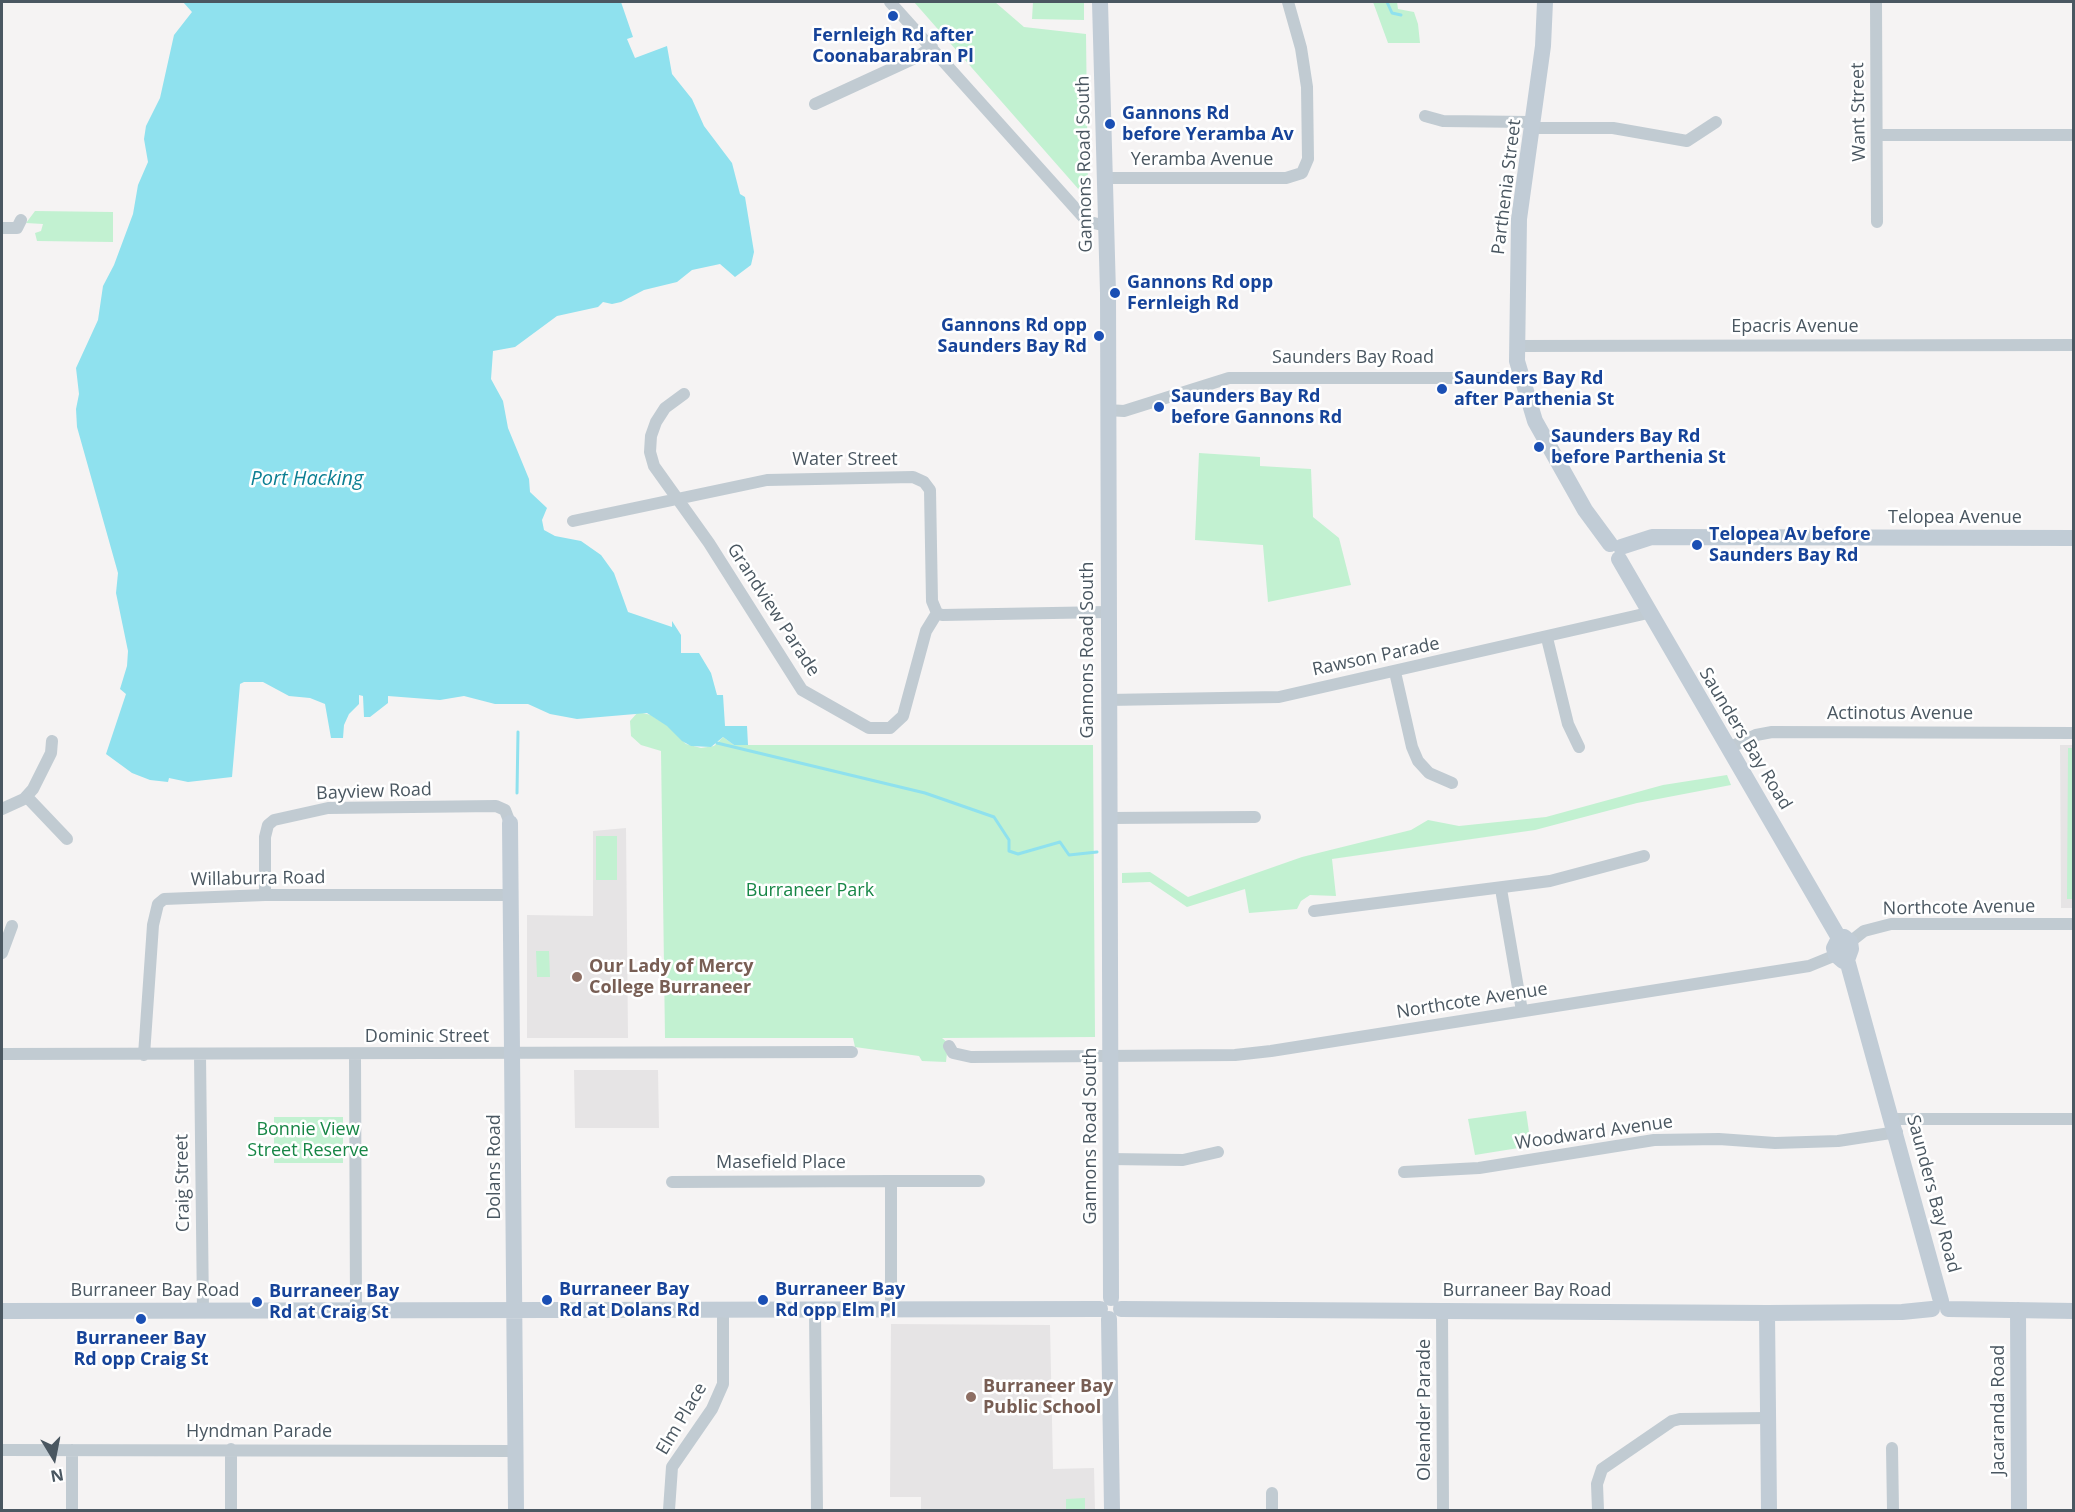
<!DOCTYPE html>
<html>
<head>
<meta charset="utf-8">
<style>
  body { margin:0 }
  #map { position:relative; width:2075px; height:1512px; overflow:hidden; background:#f5f3f3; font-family:"Open Sans",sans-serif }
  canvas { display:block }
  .frame { position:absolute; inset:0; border:3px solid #4a5761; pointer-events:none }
  .north { position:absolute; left:24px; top:1428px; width:60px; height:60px; -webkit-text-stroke:4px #fff; paint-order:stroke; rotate:170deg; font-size:16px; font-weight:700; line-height:24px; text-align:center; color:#4a5761 }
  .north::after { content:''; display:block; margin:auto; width:21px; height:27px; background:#4a5761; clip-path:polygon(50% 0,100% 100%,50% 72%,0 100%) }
</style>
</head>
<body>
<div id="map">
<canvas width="2075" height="1512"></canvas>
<div class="frame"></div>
<div class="north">N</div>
</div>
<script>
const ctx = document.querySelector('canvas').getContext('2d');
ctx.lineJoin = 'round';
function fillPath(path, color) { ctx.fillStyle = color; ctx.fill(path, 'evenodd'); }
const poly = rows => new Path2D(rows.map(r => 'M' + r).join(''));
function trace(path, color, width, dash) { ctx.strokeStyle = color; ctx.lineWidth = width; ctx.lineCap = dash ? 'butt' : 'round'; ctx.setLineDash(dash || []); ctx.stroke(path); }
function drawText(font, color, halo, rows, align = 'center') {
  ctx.font = font + ' "Open Sans",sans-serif'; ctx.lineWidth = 5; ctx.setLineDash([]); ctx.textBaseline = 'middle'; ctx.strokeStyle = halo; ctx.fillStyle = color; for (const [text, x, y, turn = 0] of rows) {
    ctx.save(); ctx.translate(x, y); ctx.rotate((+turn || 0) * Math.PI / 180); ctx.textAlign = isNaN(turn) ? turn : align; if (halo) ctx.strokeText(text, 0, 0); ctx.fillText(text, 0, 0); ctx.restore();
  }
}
fillPath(poly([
  [2060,745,2073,745,2073,908,2061,908],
  [626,828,628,1038,527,1038,527,915,593,916,593,831],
  [574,1070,658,1070,659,1128,575,1128],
  [891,1324,1050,1325,1053,1469,1094,1468,1095,1510,921,1510,921,1497,890,1497]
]), '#e6e4e5');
fillPath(poly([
  [914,2,995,2,1024,27,1086,34,1088,200],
  [1033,2,1084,2,1084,20,1032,19],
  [1373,2,1397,2,1398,9,1414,12,1418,24,1420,43,1388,43],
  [35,211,113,212,113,242,37,241,35,233,41,231,43,224,26,223],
  [1199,453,1260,457,1260,466,1311,469,1313,517,1339,538,1351,585,1268,602,1263,545,1195,540],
  [638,712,651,715,668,726,686,744,701,748,714,746,723,737,734,745,1093,745,1095,1037,942,1038,948,1043,946,1062,922,1061,919,1056,855,1047,853,1038,665,1038,661,751,641,745,631,736,630,721],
  [2068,748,2074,748,2073,899,2067,899],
  [1727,775,1731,785,1637,803,1535,830,1332,859,1336,896,1310,895,1301,901,1297,909,1249,913,1245,889,1187,907,1150,882,1122,883,1122,873,1150,872,1188,897,1302,857,1411,830,1428,820,1459,826,1546,817,1663,785],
  [596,836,617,836,617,880,596,880],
  [536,951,549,951,550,977,537,977],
  [1526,1111,1531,1146,1475,1155,1468,1119],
  [274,1117,343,1117,343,1163,274,1163],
  [1085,1498,1085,1510,1066,1510,1066,1499]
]), '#c2f1d1');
fillPath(poly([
  [183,2,621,2,633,37,627,39,635,58,667,46,672,74,692,99,704,126,732,163,740,194,745,197,754,252,751,265,735,277,720,264,692,270,677,282,644,290,621,302,612,304,603,302,598,307,557,316,515,347,493,351,491,379,503,401,508,428,529,479,530,492,547,508,542,520,544,530,555,536,581,541,601,555,614,573,628,612,672,627,672,621,681,635,681,653,699,653,711,673,717,695,723,695,725,726,747,726,748,745,734,745,723,737,711,747,691,746,682,741,667,726,647,713,577,719,550,714,528,704,495,704,464,696,440,700,388,696,388,703,370,717,364,717,363,696,359,695,359,704,349,714,344,725,343,738,331,738,325,704,310,698,289,696,263,682,244,682,240,684,232,777,188,782,169,778,168,782,150,780,132,773,106,754,126,694,120,689,127,666,128,651,116,593,118,573,77,427,76,409,79,394,76,368,98,320,103,286,114,265,133,214,138,185,148,162,144,139,146,126,160,98,174,35,192,12]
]), '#8fe1ee');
trace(poly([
  [1387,2,1392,13,1401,15],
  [717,743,925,793,994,817,1009,840,1009,851,1018,854,1060,842,1069,855,1097,852],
  [517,793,518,732]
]), '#8fe1ee', 3);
trace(poly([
  [890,2,1084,218,1090,222,1106,226],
  [1876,2,1877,222],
  [815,104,915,58,932,47],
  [1425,116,1443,121,1529,122,1538,128,1613,128,1687,141,1716,122],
  [1877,135,2074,135],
  [1105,178,1286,178,1302,173,1308,159,1307,87,1301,48,1288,2],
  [2,228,17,228,21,220],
  [1516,346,2074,345],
  [684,394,665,408,656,422,651,436,650,452,654,466,709,543,802,690,869,728,890,728,903,716,926,631,937,613],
  [1107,410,1124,411,1229,378,1521,378],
  [573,521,767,480,913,477,924,482,930,490,932,601,937,613,942,615,1108,612],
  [1547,638,1568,724,1579,747],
  [1395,672,1412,747,1418,761,1429,773,1452,783],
  [1108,700,1279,697,1648,613],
  [1729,748,1756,735,1772,732,2074,733],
  [27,797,67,839],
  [2,809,24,799,33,789,51,753,52,741],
  [1109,818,1255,817],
  [1501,889,1522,1011],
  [265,895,265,837,268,825,274,820,328,808,496,806,505,810,510,823],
  [1314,911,1550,881,1644,856],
  [1850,942,1864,931,1891,924,2074,924],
  [2,953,12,926],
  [949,1046,953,1053,971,1057,1235,1055,1271,1051,1809,966,1836,955],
  [2,1054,852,1052],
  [144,1055,153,925,158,904,164,899,265,895,512,895],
  [200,1055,203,1311],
  [355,1055,356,1311],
  [1893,1119,2074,1119],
  [1110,1159,1183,1160,1218,1152],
  [1404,1172,1479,1168,1654,1140,1719,1139,1775,1143,1838,1141,1897,1132],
  [891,1181,979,1181],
  [672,1182,891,1181,891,1310],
  [815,1310,817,1510],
  [1442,1310,1443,1510],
  [1892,1448,1893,1510],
  [2,1450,516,1451],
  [1272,1493,1272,1510],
  [72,1510,72,1450],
  [231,1510,231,1449],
  [669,1510,672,1467,712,1409,723,1384,723,1310],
  [1598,1510,1597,1484,1602,1469,1672,1421,1680,1419,1768,1418]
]), '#c1cbd2', 12);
trace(poly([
  [1100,2,1108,293,1111,1298],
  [1545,2,1543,46,1519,219,1517,361,1535,421,1585,510,1610,544],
  [1621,547,1652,537,2074,538],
  [1619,559,1839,938],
  [510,823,516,1510],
  [1844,937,1850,942,1851,949,1847,960,1843,961,1836,955,1834,948,1839,938,1844,937],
  [1847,960,1941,1301],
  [1121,1309,1767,1313,1902,1312,1932,1309],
  [1948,1309,2074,1311],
  [2018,1310,2019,1510],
  [2,1311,1100,1309],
  [1767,1313,1769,1510],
  [1109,1319,1112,1510]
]), '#c1ccd6', 16);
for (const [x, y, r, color] of [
  [893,16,6,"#1a4fb4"],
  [1110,124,6,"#1a4fb4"],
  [1115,293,6,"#1a4fb4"],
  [1099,336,6,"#1a4fb4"],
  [1442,389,6,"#1a4fb4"],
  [1159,407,6,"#1a4fb4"],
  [1539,447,6,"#1a4fb4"],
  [1697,545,6,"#1a4fb4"],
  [577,977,6,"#8d6e63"],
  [547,1300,6,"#1a4fb4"],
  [763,1300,6,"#1a4fb4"],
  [257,1302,6,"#1a4fb4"],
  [141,1319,6,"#1a4fb4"],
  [971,1397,6,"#8d6e63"]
]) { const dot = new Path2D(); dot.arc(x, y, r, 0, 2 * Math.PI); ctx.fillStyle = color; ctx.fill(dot); trace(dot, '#fff', 2); }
drawText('bold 18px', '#164399', '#fff', [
  ["Fernleigh Rd after",893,36,"center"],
  ["Coonabarabran Pl",893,57,"center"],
  ["Gannons Rd",1122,114],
  ["before Yeramba Av",1122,135],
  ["Gannons Rd opp",1127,283],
  ["Fernleigh Rd",1127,304],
  ["Gannons Rd opp",1087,326,"right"],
  ["Saunders Bay Rd",1087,347,"right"],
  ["Saunders Bay Rd",1454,379],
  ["after Parthenia St",1454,400],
  ["Saunders Bay Rd",1171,397],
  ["before Gannons Rd",1171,418],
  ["Saunders Bay Rd",1551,437],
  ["before Parthenia St",1551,458],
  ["Telopea Av before",1709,535],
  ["Saunders Bay Rd",1709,556],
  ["Burraneer Bay",559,1290],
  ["Rd at Dolans Rd",559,1311],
  ["Burraneer Bay",775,1290],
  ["Rd opp Elm Pl",775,1311],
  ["Burraneer Bay",269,1292],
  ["Rd at Craig St",269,1313],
  ["Burraneer Bay",141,1339,"center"],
  ["Rd opp Craig St",141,1360,"center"]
], 'left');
drawText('18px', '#4a5761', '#fff', [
  ["Want Street",1859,112,-91],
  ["Yeramba Avenue",1202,160],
  ["Gannons Road South",1085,164,-91],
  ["Parthenia Street",1507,187,-83],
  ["Epacris Avenue",1795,327],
  ["Saunders Bay Road",1353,358],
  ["Water Street",845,460],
  ["Telopea Avenue",1955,518],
  ["Grandview Parade",773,610,57],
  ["Gannons Road South",1088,650,-90],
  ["Rawson Parade",1376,657,-12],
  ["Actinotus Avenue",1900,714],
  ["Saunders Bay Road",1745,739,59],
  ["Bayview Road",374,792,-2],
  ["Willaburra Road",258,879,-1],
  ["Northcote Avenue",1959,908,-1],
  ["Northcote Avenue",1472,1001,-9],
  ["Dominic Street",427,1037],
  ["Woodward Avenue",1594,1133,-8],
  ["Gannons Road South",1091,1136,-90],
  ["Masefield Place",781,1163],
  ["Dolans Road",495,1167,-90],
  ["Craig Street",183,1183,-91],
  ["Saunders Bay Road",1933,1194,75],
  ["Burraneer Bay Road",155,1291],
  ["Burraneer Bay Road",1527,1291],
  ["Oleander Parade",1425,1410,-90],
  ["Jacaranda Road",1999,1410,-90],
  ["Elm Place",682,1419,-59],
  ["Hyndman Parade",259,1432]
]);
drawText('18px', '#178646', '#fff', [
  ["Burraneer Park",810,891],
  ["Bonnie View",308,1130],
  ["Street Reserve",308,1151]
]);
drawText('bold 18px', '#785e54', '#fff', [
  ["Our Lady of Mercy",589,967],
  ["College Burraneer",589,988],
  ["Burraneer Bay",983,1387],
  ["Public School",983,1408]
], 'left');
drawText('italic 20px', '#0c7f93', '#fff', [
  ["Port Hacking",307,479]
]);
</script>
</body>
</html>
